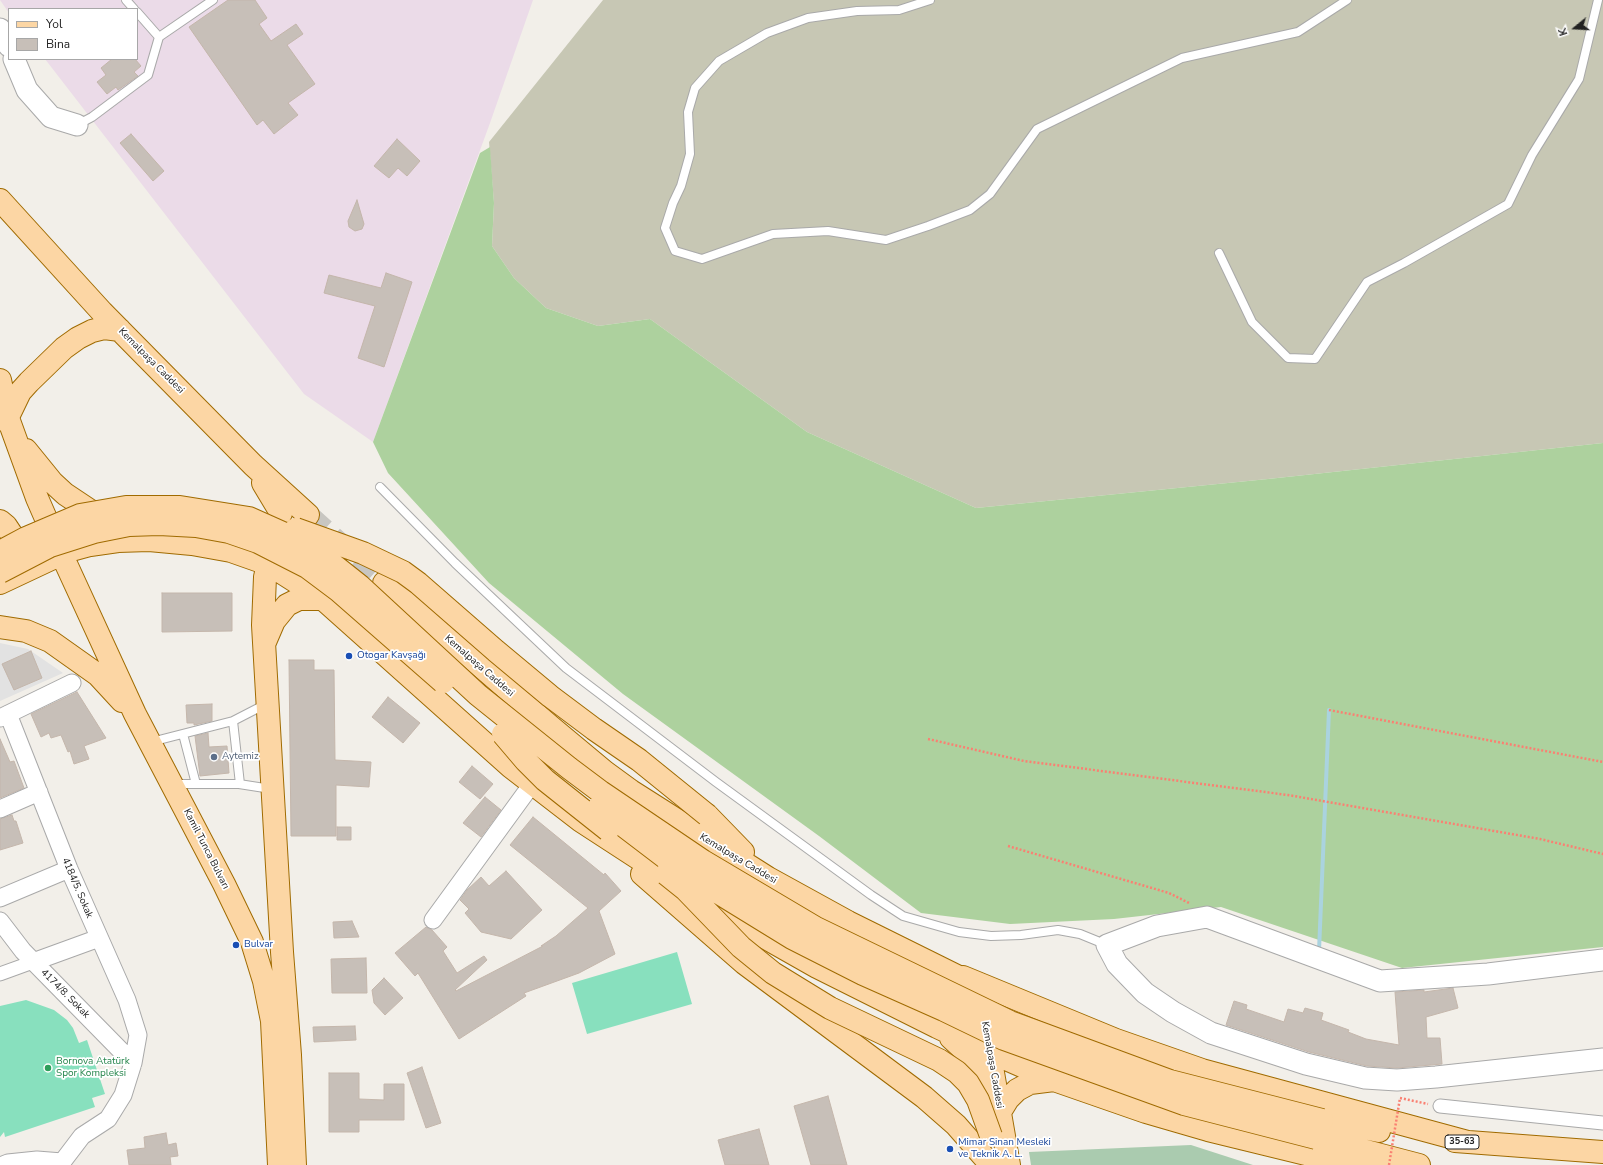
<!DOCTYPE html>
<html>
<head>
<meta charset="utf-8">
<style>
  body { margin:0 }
  #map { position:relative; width:1603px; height:1165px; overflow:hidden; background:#f2efe9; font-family:"Nunito Sans",sans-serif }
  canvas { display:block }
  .legend { position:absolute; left:8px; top:8px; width:130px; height:52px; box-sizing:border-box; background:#fff; border:1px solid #a7a7a7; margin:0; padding:5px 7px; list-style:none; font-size:12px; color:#222 }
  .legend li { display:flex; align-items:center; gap:8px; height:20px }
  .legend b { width:20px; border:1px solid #a7a7a7 }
  .north { position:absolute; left:1555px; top:8px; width:40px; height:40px; -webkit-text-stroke:3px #fff; paint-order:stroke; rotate:252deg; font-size:11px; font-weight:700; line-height:16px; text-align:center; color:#222 }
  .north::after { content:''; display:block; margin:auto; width:14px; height:18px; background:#222; clip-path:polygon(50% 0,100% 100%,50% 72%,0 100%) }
</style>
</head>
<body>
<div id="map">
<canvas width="1603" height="1165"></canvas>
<ul class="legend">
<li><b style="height:5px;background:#fcd6a4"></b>Yol</li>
<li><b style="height:11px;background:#c7bfb8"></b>Bina</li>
</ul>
<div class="north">K</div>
</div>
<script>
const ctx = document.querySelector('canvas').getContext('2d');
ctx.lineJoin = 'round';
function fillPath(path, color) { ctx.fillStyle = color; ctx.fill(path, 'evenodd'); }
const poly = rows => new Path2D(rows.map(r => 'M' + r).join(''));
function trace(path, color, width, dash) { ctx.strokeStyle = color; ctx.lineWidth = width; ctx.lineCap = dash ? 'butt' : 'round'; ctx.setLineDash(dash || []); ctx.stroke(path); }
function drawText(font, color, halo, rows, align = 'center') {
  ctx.font = font + ' "Nunito Sans",sans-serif'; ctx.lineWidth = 3.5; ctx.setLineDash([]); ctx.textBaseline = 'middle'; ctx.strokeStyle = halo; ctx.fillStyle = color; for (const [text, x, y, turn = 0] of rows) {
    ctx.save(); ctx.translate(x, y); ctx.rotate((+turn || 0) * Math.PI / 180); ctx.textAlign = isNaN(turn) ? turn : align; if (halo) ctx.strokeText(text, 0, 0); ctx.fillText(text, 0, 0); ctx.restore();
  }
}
fillPath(poly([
  [0,0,533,0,490,123,373,442,304,394,45,59,137,59,137,9,9,9,9,13]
]), '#ebdbe8');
fillPath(poly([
  [603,0,1603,0,1603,443,1268,479,976,508,807,432,650,319,598,326,546,308,514,278,492,246,494,203,489,142]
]), '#c7c7b4');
fillPath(poly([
  [490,147,494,203,492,246,514,278,546,308,598,326,650,319,807,432,976,508,1268,479,1603,443,1603,947,1402,968,1221,907,1114,919,1010,924,921,913,819,836,623,694,489,583,388,473,373,442,480,153]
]), '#add19e');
fillPath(poly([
  [1191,1145,1253,1165,1031,1165,1029,1152]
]), '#aacbaf');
fillPath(poly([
  [677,952,692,1004,587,1034,572,983],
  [26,1000,54,1010,67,1020,73,1028,79,1043,87,1040,105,1094,92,1098,95,1107,5,1137,4,1132,0,1137,0,1006]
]), '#88e0be');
fillPath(poly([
  [0,643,28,649,63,673,0,701]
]), '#e2e2e2');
trace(poly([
  [1319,951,1329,710]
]), '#aad3df', 4);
const building = poly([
  [228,0,255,0,267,18,259,24,271,41,296,24,303,34,287,45,315,84,288,103,298,115,274,134,263,120,257,125,189,27,228,0],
  [112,59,135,59,141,66,134,72,138,76,118,90,116,87,107,94,97,82,106,75,101,68,112,59],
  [131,134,164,171,153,181,120,143,131,134],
  [397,139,420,161,407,176,398,168,389,178,374,166,397,139],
  [357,200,364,224,362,229,355,231,349,227,348,221,357,200],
  [386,273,412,282,384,367,358,358,375,306,324,293,329,275,381,288,386,273],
  [162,593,232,593,232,631,162,632,162,593],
  [31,651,42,678,14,690,2,664,31,651],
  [289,660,314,660,314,670,334,670,335,760,371,762,369,787,336,785,336,836,291,836,289,660],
  [77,692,106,738,84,746,89,759,74,764,70,751,68,752,61,735,51,738,49,733,41,737,31,714,77,692],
  [388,697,420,723,403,743,372,717,388,697],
  [212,704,212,721,194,725,194,723,187,723,186,705,212,704],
  [208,733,209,747,227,746,229,773,200,776,195,736,208,733],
  [0,739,10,762,14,761,24,788,0,798,0,739],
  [472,766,493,784,480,799,459,782,472,766],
  [485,797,501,810,481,837,463,823,485,797],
  [12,815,14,821,16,821,23,843,0,850,0,819,12,815],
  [533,817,604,875,605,873,621,891,599,911,615,954,579,973,524,993,526,996,459,1039,418,973,415,976,395,953,426,927,432,930,447,947,443,951,457,973,484,956,487,960,455,990,456,991,543,946,541,946,556,936,588,908,510,845,533,817],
  [337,827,351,827,351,840,337,840,337,827],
  [506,871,542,910,511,939,481,932,465,913,469,909,460,900,467,890,481,877,489,886,506,871],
  [352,921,359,937,334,938,333,922,352,921],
  [366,958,367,993,332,993,331,959,366,958],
  [384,978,403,998,385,1015,374,1003,372,990,384,978],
  [1453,988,1458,1008,1426,1017,1427,1038,1440,1038,1442,1064,1397,1068,1367,1066,1309,1052,1226,1025,1234,1001,1247,1005,1246,1009,1284,1022,1288,1009,1303,1013,1305,1008,1323,1013,1321,1020,1349,1030,1348,1032,1366,1039,1399,1045,1395,992,1424,990,1424,992,1453,988],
  [355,1026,356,1040,314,1042,313,1027,355,1026],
  [422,1067,441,1123,426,1128,407,1073,422,1067],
  [329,1073,359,1073,359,1099,384,1100,384,1084,404,1084,404,1120,359,1120,359,1132,329,1132,329,1073],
  [828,1096,847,1165,811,1165,794,1106,828,1096],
  [759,1129,769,1165,725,1165,718,1140,759,1129],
  [166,1133,168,1145,176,1143,178,1156,170,1157,171,1165,129,1165,127,1150,145,1148,144,1137,166,1133]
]);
fillPath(building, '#c7bfb8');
trace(building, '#c4b6ab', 1);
trace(poly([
  [308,515,384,583]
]), '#c8c6c1', 22, [22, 11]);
const service = poly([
  [126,0,134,9],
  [930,0,899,10,857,11,808,18,767,33,719,61,695,88,688,112,690,154,681,186,673,203,665,228,675,251,702,259,773,234,828,231,886,240,928,226,970,210,990,194,1037,129,1182,58,1298,32,1347,0],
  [137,12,159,37],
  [77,125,92,117,148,75,159,37,213,0],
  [1219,253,1252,322,1288,358,1315,359,1367,282,1404,263,1508,204,1532,155,1579,79,1598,0],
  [380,487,455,563,566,668,716,782,871,895,903,916,959,932,991,936,1021,935,1058,930,1080,934,1107,945],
  [233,721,240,784],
  [183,734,196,784],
  [151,742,233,721,266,704],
  [173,784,239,784,271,789]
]);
const pedestrian = poly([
  [0,974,33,962],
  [1440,1106,1603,1123]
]);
const minor = poly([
  [8,714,69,869,127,1000,138,1035,133,1063,123,1095,108,1119,82,1136,60,1165],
  [0,718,72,683],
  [0,809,39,792],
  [0,898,69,869],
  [433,920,532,784],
  [0,921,23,951,133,1063],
  [33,962,99,938],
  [3,1165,8,1163,37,1160,62,1162]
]);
const tertiary = poly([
  [0,29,9,46],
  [14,59,27,90,51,117,77,125],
  [1603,960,1488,974,1380,981,1207,917,1157,926,1107,945,1117,964,1145,993,1173,1012,1211,1033,1306,1064,1365,1078,1397,1080,1436,1077,1603,1059]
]);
const primary = poly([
  [0,200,102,312,253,465,308,515],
  [0,380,8,418,37,498,61,553,135,714,224,884,252,942,264,981,272,1021,279,1165],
  [6,421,20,392,29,382,64,348,78,338,92,331,104,328,120,330],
  [26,450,52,482,65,494,104,520],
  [263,483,281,513],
  [0,521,6,526,16,541,19,553,18,561],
  [270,556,265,577,263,625,282,952,290,1055,295,1165],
  [0,583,68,551,90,545,118,541,149,540,192,544,231,551,268,564,323,599,511,767,581,821,727,916,817,967,937,1027,990,1052,1054,1080,1146,1112,1208,1130,1314,1156,1354,1163,1380,1165],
  [384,583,550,726,605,772,631,791,768,878,848,922,965,980,976,996,983,1015,1009,1165],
  [0,627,26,631,50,641,98,675,122,701],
  [265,642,274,621,287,605,299,599,323,599],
  [707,815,743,852],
  [642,874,744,963,924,1097,956,1125,991,1165],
  [963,977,1116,1040,1202,1070,1468,1142],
  [951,1038,964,1050,972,1063,982,1083,987,1100],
  [1000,1112,1008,1099,1017,1090,1030,1083,1054,1080],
  [1322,1120,1379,1131],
  [1316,1138,1419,1165],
  [1455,1141,1603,1152]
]);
trace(service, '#a9a9a9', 10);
trace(pedestrian, '#a9a9a9', 15);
trace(minor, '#a9a9a9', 19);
trace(tertiary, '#a9a9a9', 23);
trace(primary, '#a06b00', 24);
trace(poly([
  [1329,710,1603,762],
  [928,739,1024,761,1288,795,1540,839,1603,854],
  [1008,846,1169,893,1189,903],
  [1400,1098,1428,1104]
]), '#fa8072', 2.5, [2, 2]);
trace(service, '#fff', 8);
trace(pedestrian, '#fff', 13);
trace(minor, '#fff', 17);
trace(tertiary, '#fff', 21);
trace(primary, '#fcd6a4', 22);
const primaryBridge = poly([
  [296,529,363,553,403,572,418,583,496,651,550,696,594,729,639,760,707,815],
  [0,552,26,538,80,515,126,507,180,507,249,518,296,539,321,555,360,586,478,695,569,768,601,792,703,861,816,928,1010,1022,1170,1081,1322,1120],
  [0,572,50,546,94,532,129,525,159,524,196,526,229,532,258,542,307,567,339,591,443,682],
  [503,734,526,761,545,780,608,830],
  [599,807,683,871,792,938,863,974,944,1010,1004,1039,1184,1104,1316,1138],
  [666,874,686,890,741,947,773,973,830,1008,939,1060,957,1072,968,1083,978,1100,991,1136]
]);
trace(primaryBridge, '#a06b00', 24, []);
trace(poly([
  [1389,1165,1400,1098]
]), '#fa8072', 2.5, [2, 2]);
trace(primaryBridge, '#fcd6a4', 22);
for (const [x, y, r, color] of [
  [349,656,4,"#1a4fb4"],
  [214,757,4,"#5c6f8a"],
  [236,945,4,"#1a4fb4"],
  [48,1068,4,"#2e9e5b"],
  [950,1149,4,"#1a4fb4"]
]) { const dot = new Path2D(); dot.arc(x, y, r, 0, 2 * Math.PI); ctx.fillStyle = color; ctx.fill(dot); trace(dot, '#fff', 1.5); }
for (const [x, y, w] of [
  [1462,1142,34]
]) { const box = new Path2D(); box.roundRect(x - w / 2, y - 7, w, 14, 3); ctx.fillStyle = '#fff'; ctx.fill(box); trace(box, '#222', 1); }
drawText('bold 9px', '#222', null, [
  ["35-63",1462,1142]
]);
drawText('10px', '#222', '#fff', [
  ["Kemalpaşa Caddesi",151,361,45],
  ["Kemalpaşa Caddesi",479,666,41],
  ["Kamil Tunca Bulvarı",206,849,63],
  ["Kemalpaşa Caddesi",738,859,31],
  ["4184/5. Sokak",77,888,67],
  ["4174/8. Sokak",65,994,45],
  ["Kemalpaşa Caddesi",992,1065,80]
]);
drawText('10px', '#164399', '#fff', [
  ["Otogar Kavşağı",357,656],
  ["Bulvar",244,945],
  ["Mimar Sinan Mesleki",958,1143],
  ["ve Teknik A. L.",958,1155]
], 'left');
drawText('10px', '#4e5e75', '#fff', [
  ["Aytemiz",222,757]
], 'left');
drawText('10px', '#27864d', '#fff', [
  ["Bornova Atatürk",56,1062],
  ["Spor Kompleksi",56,1074]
], 'left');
</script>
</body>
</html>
